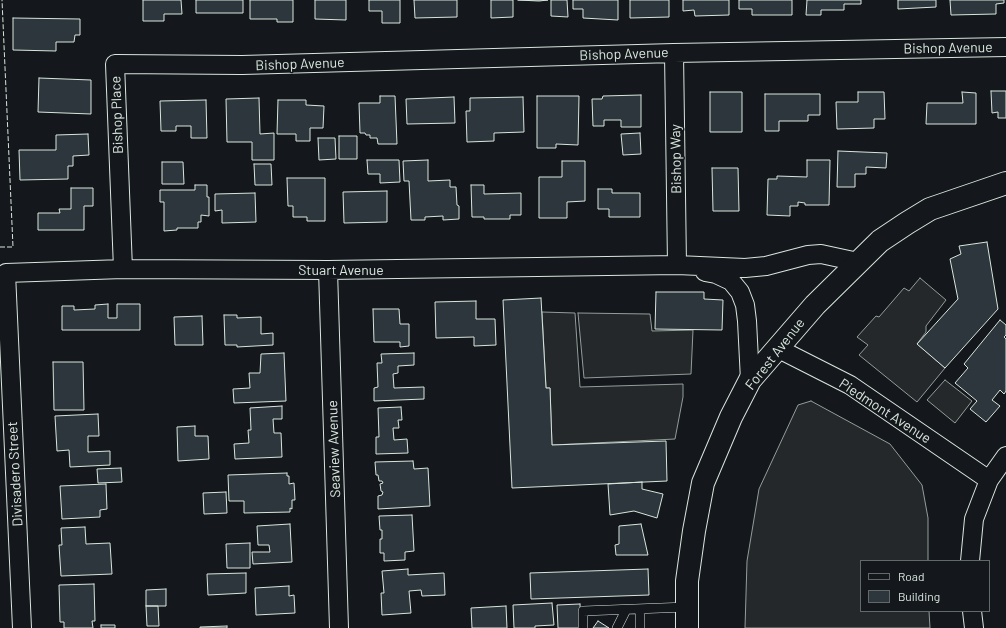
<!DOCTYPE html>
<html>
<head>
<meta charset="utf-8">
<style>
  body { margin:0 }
  #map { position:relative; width:1006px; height:628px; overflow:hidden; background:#14181c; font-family:Barlow,sans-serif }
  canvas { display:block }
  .legend { position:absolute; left:860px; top:560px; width:130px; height:52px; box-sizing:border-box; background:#14181c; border:1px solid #626a69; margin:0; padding:5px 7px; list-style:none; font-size:12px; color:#d8e6dc }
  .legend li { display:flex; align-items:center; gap:8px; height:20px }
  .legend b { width:20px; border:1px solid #626a69 }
</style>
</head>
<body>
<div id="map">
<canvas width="1006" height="628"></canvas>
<ul class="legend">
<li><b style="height:5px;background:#14181c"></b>Road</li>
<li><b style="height:11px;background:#2c363c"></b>Building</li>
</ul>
</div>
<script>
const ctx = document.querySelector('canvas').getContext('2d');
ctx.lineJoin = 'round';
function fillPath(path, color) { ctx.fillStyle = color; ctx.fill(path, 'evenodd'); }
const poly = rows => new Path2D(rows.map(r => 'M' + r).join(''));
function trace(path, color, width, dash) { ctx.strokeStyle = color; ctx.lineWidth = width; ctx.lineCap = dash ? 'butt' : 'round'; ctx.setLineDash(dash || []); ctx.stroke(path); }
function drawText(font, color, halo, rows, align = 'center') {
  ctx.font = font + ' Barlow,sans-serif'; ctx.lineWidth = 3; ctx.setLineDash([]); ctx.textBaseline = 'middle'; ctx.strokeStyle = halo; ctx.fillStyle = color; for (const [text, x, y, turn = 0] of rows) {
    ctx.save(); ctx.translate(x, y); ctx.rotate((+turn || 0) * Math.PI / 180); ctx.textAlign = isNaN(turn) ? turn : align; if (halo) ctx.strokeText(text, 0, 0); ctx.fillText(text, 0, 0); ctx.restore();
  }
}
const parking = poly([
  [920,278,946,300,926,326,926,332,917,344,945,368,917,402,859,355,868,345,857,337,876,316,879,317,904,288,909,291,920,278],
  [542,312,575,313,580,387,683,384,683,397,675,439,552,445,550,388,546,388,542,312],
  [578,313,650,314,652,331,693,330,691,374,584,378,578,313],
  [945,380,972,401,955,423,927,400,945,380],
  [811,401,890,444,922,485,928,518,928,561,861,561,861,611,929,611,930,628,745,628,747,561,759,489,798,405,811,401]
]);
fillPath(parking, '#24282b');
trace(parking, '#939e99', 1);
const building = poly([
  [143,0,181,0,182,14,164,14,164,21,143,21,143,0],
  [196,0,243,0,243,13,196,13,196,0],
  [250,0,293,0,293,22,277,22,277,19,250,19,250,0],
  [315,0,346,0,346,20,315,19,315,0],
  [369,0,400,0,400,23,382,23,382,11,369,11,369,0],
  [414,0,457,0,457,17,415,18,414,0],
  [491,0,513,0,513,17,491,18,491,0],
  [518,0,548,0,539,1,518,0],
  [551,0,567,0,568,17,551,16,551,0],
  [573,0,618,0,618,20,583,18,583,9,573,9,573,0],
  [630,0,669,0,669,17,630,18,630,0],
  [683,0,729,0,729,15,695,16,694,10,683,11,683,0],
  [739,0,792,0,792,15,752,15,752,9,739,9,739,0],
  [807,0,861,0,861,4,844,4,844,10,821,10,821,15,806,15,807,0],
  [898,0,936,0,936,7,898,9,898,0],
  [950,0,1004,0,1004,3,996,4,996,14,951,15,950,0],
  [13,18,80,19,80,35,75,35,74,42,56,42,56,51,13,50,13,18],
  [39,78,91,80,91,114,38,112,39,78],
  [991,91,1006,91,1006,118,998,118,998,112,992,113,991,91],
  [710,92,742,92,742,132,710,132,710,92],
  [858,92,884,92,885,119,874,119,874,128,837,129,836,102,858,102,858,92],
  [962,92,976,93,976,124,926,124,927,103,963,103,962,92],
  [765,94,820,94,820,115,808,115,808,121,779,121,779,131,765,131,765,94],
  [641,95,641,127,621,127,621,120,604,120,604,126,593,126,592,99,602,99,603,96,641,95],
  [380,96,395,96,397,144,378,144,377,138,370,138,370,135,366,135,365,133,360,133,359,103,380,103,380,96],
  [537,96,579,96,578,145,556,144,556,148,537,148,537,96],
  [454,97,455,123,407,124,406,99,454,97],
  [523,97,524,132,494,133,494,141,467,142,466,111,470,111,470,98,523,97],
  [259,98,260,134,274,133,274,160,252,160,252,142,227,142,226,99,259,98],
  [206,100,207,138,191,138,191,126,176,126,176,131,161,131,160,101,206,100],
  [278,100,306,100,306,105,324,106,323,128,310,128,310,141,296,141,296,134,277,134,278,100],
  [640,133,641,154,623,155,621,134,640,133],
  [88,134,89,155,73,156,73,166,68,166,68,179,20,180,19,150,56,150,56,135,88,134],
  [339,136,357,136,357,159,339,159,339,136],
  [318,138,335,138,336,159,319,160,318,138],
  [838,151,887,153,886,168,866,167,866,174,855,174,855,187,837,187,838,151],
  [367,160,399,160,400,182,380,183,380,174,368,174,367,160],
  [428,160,428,181,450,180,450,187,456,187,457,205,459,206,459,219,443,220,443,216,425,217,425,220,411,220,409,181,404,181,403,161,428,160],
  [807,160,830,160,829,205,805,205,805,203,798,202,798,206,790,206,790,216,767,215,768,179,777,179,777,176,807,177,807,160],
  [562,161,585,161,585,201,567,202,567,218,539,218,539,177,562,177,562,161],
  [162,162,183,162,184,184,162,184,162,162],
  [254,164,271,164,272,185,255,185,254,164],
  [712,168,738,168,739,211,713,211,712,168],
  [287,178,325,178,325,221,307,221,307,217,293,217,293,206,288,206,287,178],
  [195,185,207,185,207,197,209,197,209,216,201,215,201,222,198,222,198,228,177,228,177,230,164,231,164,202,160,202,160,190,195,190,195,185],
  [471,185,484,185,484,194,521,193,521,215,510,215,510,219,484,219,484,217,472,217,471,185],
  [71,188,93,188,93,206,84,206,84,230,38,230,38,213,60,213,59,209,71,209,71,188],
  [598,189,612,189,612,193,640,193,640,217,609,217,609,209,598,209,598,189],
  [387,191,387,222,344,223,343,192,387,191],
  [255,193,256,222,222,223,222,210,215,211,215,194,255,193],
  [987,242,998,309,945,368,917,344,958,299,950,259,961,254,959,246,987,242],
  [656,292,704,292,704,299,723,300,722,330,655,329,656,292],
  [541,298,546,388,550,388,552,445,666,441,667,481,512,488,503,300,541,298],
  [476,301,476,319,495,319,496,345,474,346,474,337,436,338,435,302,476,301],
  [108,304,108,318,117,318,117,304,140,304,140,330,62,330,62,306,74,306,74,310,95,309,95,305,108,304],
  [373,309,399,309,400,324,409,324,409,346,400,347,400,342,374,342,373,309],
  [224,315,237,315,237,318,261,317,261,334,273,333,273,345,237,347,237,345,225,345,224,315],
  [202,316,203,345,175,345,174,317,202,316],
  [1000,320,1006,325,1006,335,1004,337,1006,339,1006,391,1004,394,1000,390,992,400,1000,406,986,422,970,409,977,401,955,383,968,368,964,364,1000,320],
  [284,353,286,401,234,403,233,389,250,388,249,373,260,373,261,354,284,353],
  [414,353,414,365,398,366,398,373,393,374,394,388,424,387,424,399,374,401,374,388,378,387,377,363,382,363,381,354,414,353],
  [53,362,83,362,84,410,54,410,53,362],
  [282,406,282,419,273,419,274,433,281,433,282,457,235,459,234,444,249,443,248,430,251,430,250,408,282,406],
  [401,407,402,420,398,420,399,428,393,428,394,440,407,439,408,453,376,454,376,437,379,437,378,408,401,407],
  [98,414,99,436,88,436,88,452,110,451,110,465,70,467,69,450,57,451,55,416,98,414],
  [195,426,195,436,208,436,209,459,178,461,177,427,195,426],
  [413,461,414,469,428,468,430,506,378,509,378,496,382,495,383,492,381,491,380,484,383,483,382,481,379,481,378,475,376,475,375,462,413,461],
  [121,468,122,482,98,483,97,469,121,468],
  [287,473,287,476,289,476,289,484,294,483,295,500,292,500,292,509,290,508,290,512,244,513,244,501,229,501,228,475,287,473],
  [642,482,642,489,663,494,657,518,634,511,610,515,608,484,642,482],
  [106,484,107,509,100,510,100,517,62,519,60,486,106,484],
  [226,492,227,513,204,514,203,493,226,492],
  [412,515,414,551,405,552,405,560,384,561,384,553,380,553,380,539,382,539,382,530,380,530,379,516,412,515],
  [290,524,292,562,253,564,252,552,270,552,269,545,258,545,257,526,290,524],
  [641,524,648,555,616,555,615,545,619,544,619,526,641,524],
  [85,527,86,544,110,543,112,574,61,576,59,545,62,545,61,528,85,527],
  [250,543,250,568,227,568,226,544,250,543],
  [408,569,408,575,444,573,445,595,422,596,421,590,409,591,411,613,382,615,381,593,384,593,382,571,408,569],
  [648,569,649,595,531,599,530,573,648,569],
  [246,573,246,593,208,595,207,574,246,573],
  [94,584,95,621,92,621,93,628,64,628,64,622,60,622,59,585,94,584],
  [289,586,289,596,294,595,295,613,256,615,255,588,289,586],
  [166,589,166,606,146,606,146,590,166,589],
  [552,603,554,625,535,626,535,628,514,628,513,605,552,603],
  [580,604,581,628,558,628,557,605,580,604],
  [146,606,158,606,159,626,147,626,146,606],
  [506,606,507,628,472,628,471,608,506,606],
  [598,621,609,628,593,628,598,621],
  [101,625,115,625,115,628,101,628,101,625],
  [227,626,227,628,200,628,200,627,227,626]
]);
fillPath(building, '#2c363c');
trace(building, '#d8e6dc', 1);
const service = poly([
  [583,628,583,611,687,607],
  [617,628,626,610],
  [640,628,640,609]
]);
const minor = poly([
  [674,53,677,265],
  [123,269,115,64,242,65,674,53,1006,47],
  [328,270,339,628],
  [705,272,716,274,731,281,740,292,745,305,747,321,750,380],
  [777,348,850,385,989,480],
  [970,561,974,519,989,480,1006,456],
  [972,611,974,628],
  [22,628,6,273,123,269,328,270,677,265,745,268,766,266,808,255,821,254,858,262]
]);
const primary = poly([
  [687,628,687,581,694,531,703,483,731,417,750,380,815,305,880,241,907,223,930,209,1006,183]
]);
trace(service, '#d8e6dc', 10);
trace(minor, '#d8e6dc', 20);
trace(primary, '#d8e6dc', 24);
trace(service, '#14181c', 9);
trace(minor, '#14181c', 18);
trace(primary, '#14181c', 22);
trace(poly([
  [0,247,13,247,2,0]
]), '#d8e6dc', 1, [5, 2]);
drawText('14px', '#d8e6dc', '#14181c', [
  ["Bishop Avenue",948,48,-1],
  ["Bishop Avenue",624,54,-2],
  ["Bishop Avenue",300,64,-2],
  ["Bishop Place",117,115,-92],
  ["Bishop Way",676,159,-91],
  ["Stuart Avenue",341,270],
  ["Forest Avenue",775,354,-52],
  ["Piedmont Avenue",885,411,33],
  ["Seaview Avenue",334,449,-92],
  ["Divisadero Street",15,474,-93]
]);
</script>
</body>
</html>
